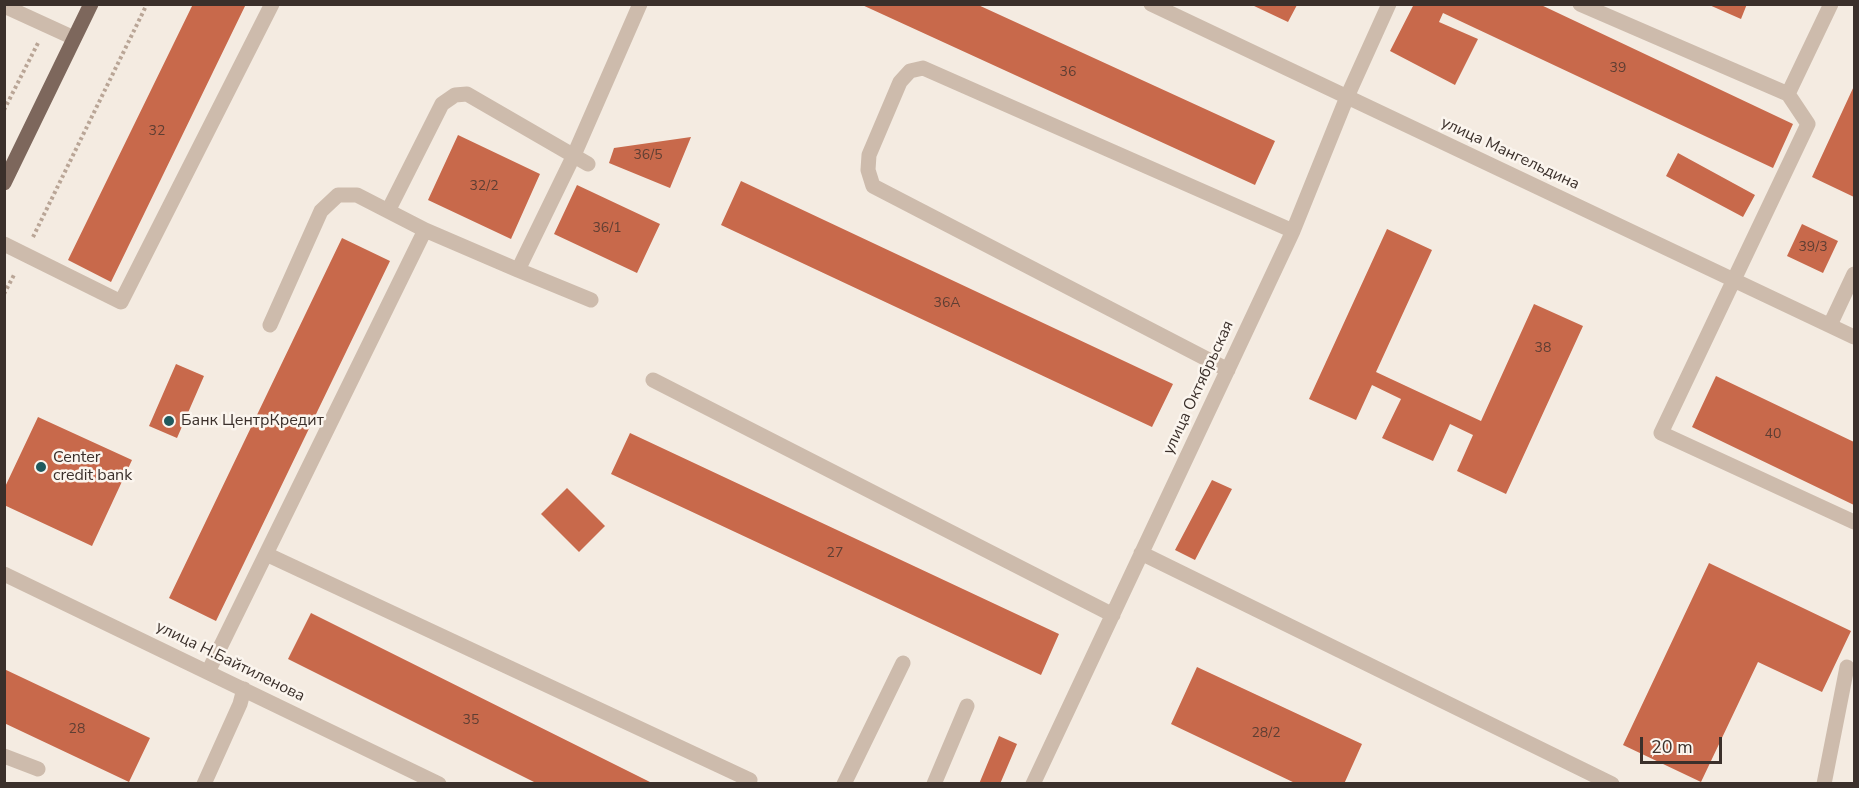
<!DOCTYPE html>
<html>
<head>
<meta charset="utf-8">
<style>
  body { margin:0 }
  #map { position:relative; width:1859px; height:788px; overflow:hidden; background:#f4ebe1; font-family:"Nunito Sans",sans-serif }
  canvas { display:block }
  .frame { position:absolute; inset:0; border:6px solid #3b302b; pointer-events:none }
  .scale { position:absolute; left:1640px; top:737px; width:82px; height:27px; box-sizing:border-box; border:3px solid #3b302b; border-top:0; padding-left:8px; font-size:18px; line-height:21px; white-space:nowrap; color:#3b302b; -webkit-text-stroke:4px #fbf5ee; paint-order:stroke }
</style>
</head>
<body>
<div id="map">
<canvas width="1859" height="788"></canvas>
<div class="frame"></div>
<div class="scale">20 m</div>
</div>
<script>
const ctx = document.querySelector('canvas').getContext('2d');
ctx.lineJoin = 'round';
function fillPath(path, color) { ctx.fillStyle = color; ctx.fill(path, 'evenodd'); }
const poly = rows => new Path2D(rows.map(r => 'M' + r).join(''));
function trace(path, color, width, dash) { ctx.strokeStyle = color; ctx.lineWidth = width; ctx.lineCap = dash ? 'butt' : 'round'; ctx.setLineDash(dash || []); ctx.stroke(path); }
function drawText(font, color, halo, rows, align = 'center') {
  ctx.font = font + ' "Nunito Sans",sans-serif'; ctx.lineWidth = 5; ctx.setLineDash([]); ctx.textBaseline = 'middle'; ctx.strokeStyle = halo; ctx.fillStyle = color; for (const [text, x, y, turn = 0] of rows) {
    ctx.save(); ctx.translate(x, y); ctx.rotate((+turn || 0) * Math.PI / 180); ctx.textAlign = isNaN(turn) ? turn : align; if (halo) ctx.strokeText(text, 0, 0); ctx.fillText(text, 0, 0); ctx.restore();
  }
}
fillPath(poly([
  [193,4,246,4,111,282,68,260],
  [860,4,976,4,1275,141,1255,185],
  [1414,4,1539,4,1793,124,1773,168,1443,13,1439,22,1478,39,1455,85,1390,51],
  [1707,4,1747,4,1741,19],
  [1252,5,1297,5,1288,22],
  [1854,86,1854,197,1812,177],
  [458,135,540,174,511,239,428,200],
  [691,137,670,188,609,163,614,148],
  [1678,153,1755,195,1743,217,1666,176],
  [741,181,1173,384,1152,427,721,225],
  [577,185,660,224,637,273,554,234],
  [1802,224,1838,241,1823,273,1787,256],
  [1387,229,1432,250,1376,372,1481,421,1534,304,1583,326,1506,494,1457,471,1473,435,1450,424,1433,461,1382,438,1401,399,1372,385,1356,420,1309,399],
  [342,238,390,261,216,621,169,598],
  [176,364,204,376,177,438,149,426],
  [1716,376,1854,442,1854,505,1692,427],
  [38,417,132,460,92,546,4,505,4,489],
  [630,433,1059,634,1041,675,611,474],
  [1212,480,1232,489,1195,560,1175,550],
  [567,488,605,526,579,552,541,514],
  [1709,563,1851,631,1822,692,1758,662,1701,782,1623,745],
  [311,613,654,784,538,784,288,659],
  [1197,667,1362,744,1344,784,1297,784,1171,724],
  [4,669,150,738,129,782,4,723],
  [999,736,1017,744,1000,784,979,784]
]), '#c8694b');
trace(poly([
  [4,110,38,43],
  [33,237,147,4],
  [4,294,15,273]
]), '#b9a596', 4, [3, 3]);
trace(poly([
  [1151,4,1854,337],
  [1580,4,1788,94],
  [1831,4,1788,94,1808,124,1661,433,1854,522],
  [4,6,74,38],
  [388,211,442,104,455,95,467,94,588,164],
  [4,244,121,302,272,4],
  [518,270,591,300],
  [270,325,321,211,338,195,357,195,425,230],
  [1830,325,1854,274],
  [1228,370,873,186,868,170,869,155,900,82,910,71,923,68,1293,231],
  [653,380,1113,615],
  [1141,553,1612,784],
  [266,554,750,780],
  [4,574,439,784],
  [208,672,425,230,518,270,574,155,640,4],
  [4,756,38,769],
  [204,784,240,704,244,689],
  [844,784,903,663],
  [934,784,967,706],
  [1033,784,1293,231,1347,97,1389,4],
  [1824,784,1847,667]
]), '#cdbbac', 15);
trace(poly([
  [4,183,91,4]
]), '#7d675c', 15);
for (const [x, y, r, color] of [
  [169,421,6,"#1f5a5e"],
  [41,467,6,"#1f5a5e"]
]) { const dot = new Path2D(); dot.arc(x, y, r, 0, 2 * Math.PI); ctx.fillStyle = color; ctx.fill(dot); trace(dot, '#fbf5ee', 2); }
drawText('14px', '#5e3e33', null, [
  ["39",1618,69],
  ["36",1068,73],
  ["32",157,132],
  ["36/5",648,156],
  ["32/2",484,187],
  ["36/1",607,229],
  ["39/3",1813,248],
  ["36А",947,304],
  ["38",1543,349],
  ["40",1773,435],
  ["27",835,554],
  ["35",471,721],
  ["28",77,730],
  ["28/2",1266,734]
]);
drawText('16px', '#3b302b', '#fbf5ee', [
  ["улица Мангельдина",1510,154,25],
  ["улица Октябрьская",1199,388,-65],
  ["улица Н.Байтиленова",230,662,26]
]);
drawText('16px', '#3b302b', '#fbf5ee', [
  ["Банк ЦентрКредит",181,421],
  ["Center",53,458],
  ["credit bank",53,476]
], 'left');
</script>
</body>
</html>
